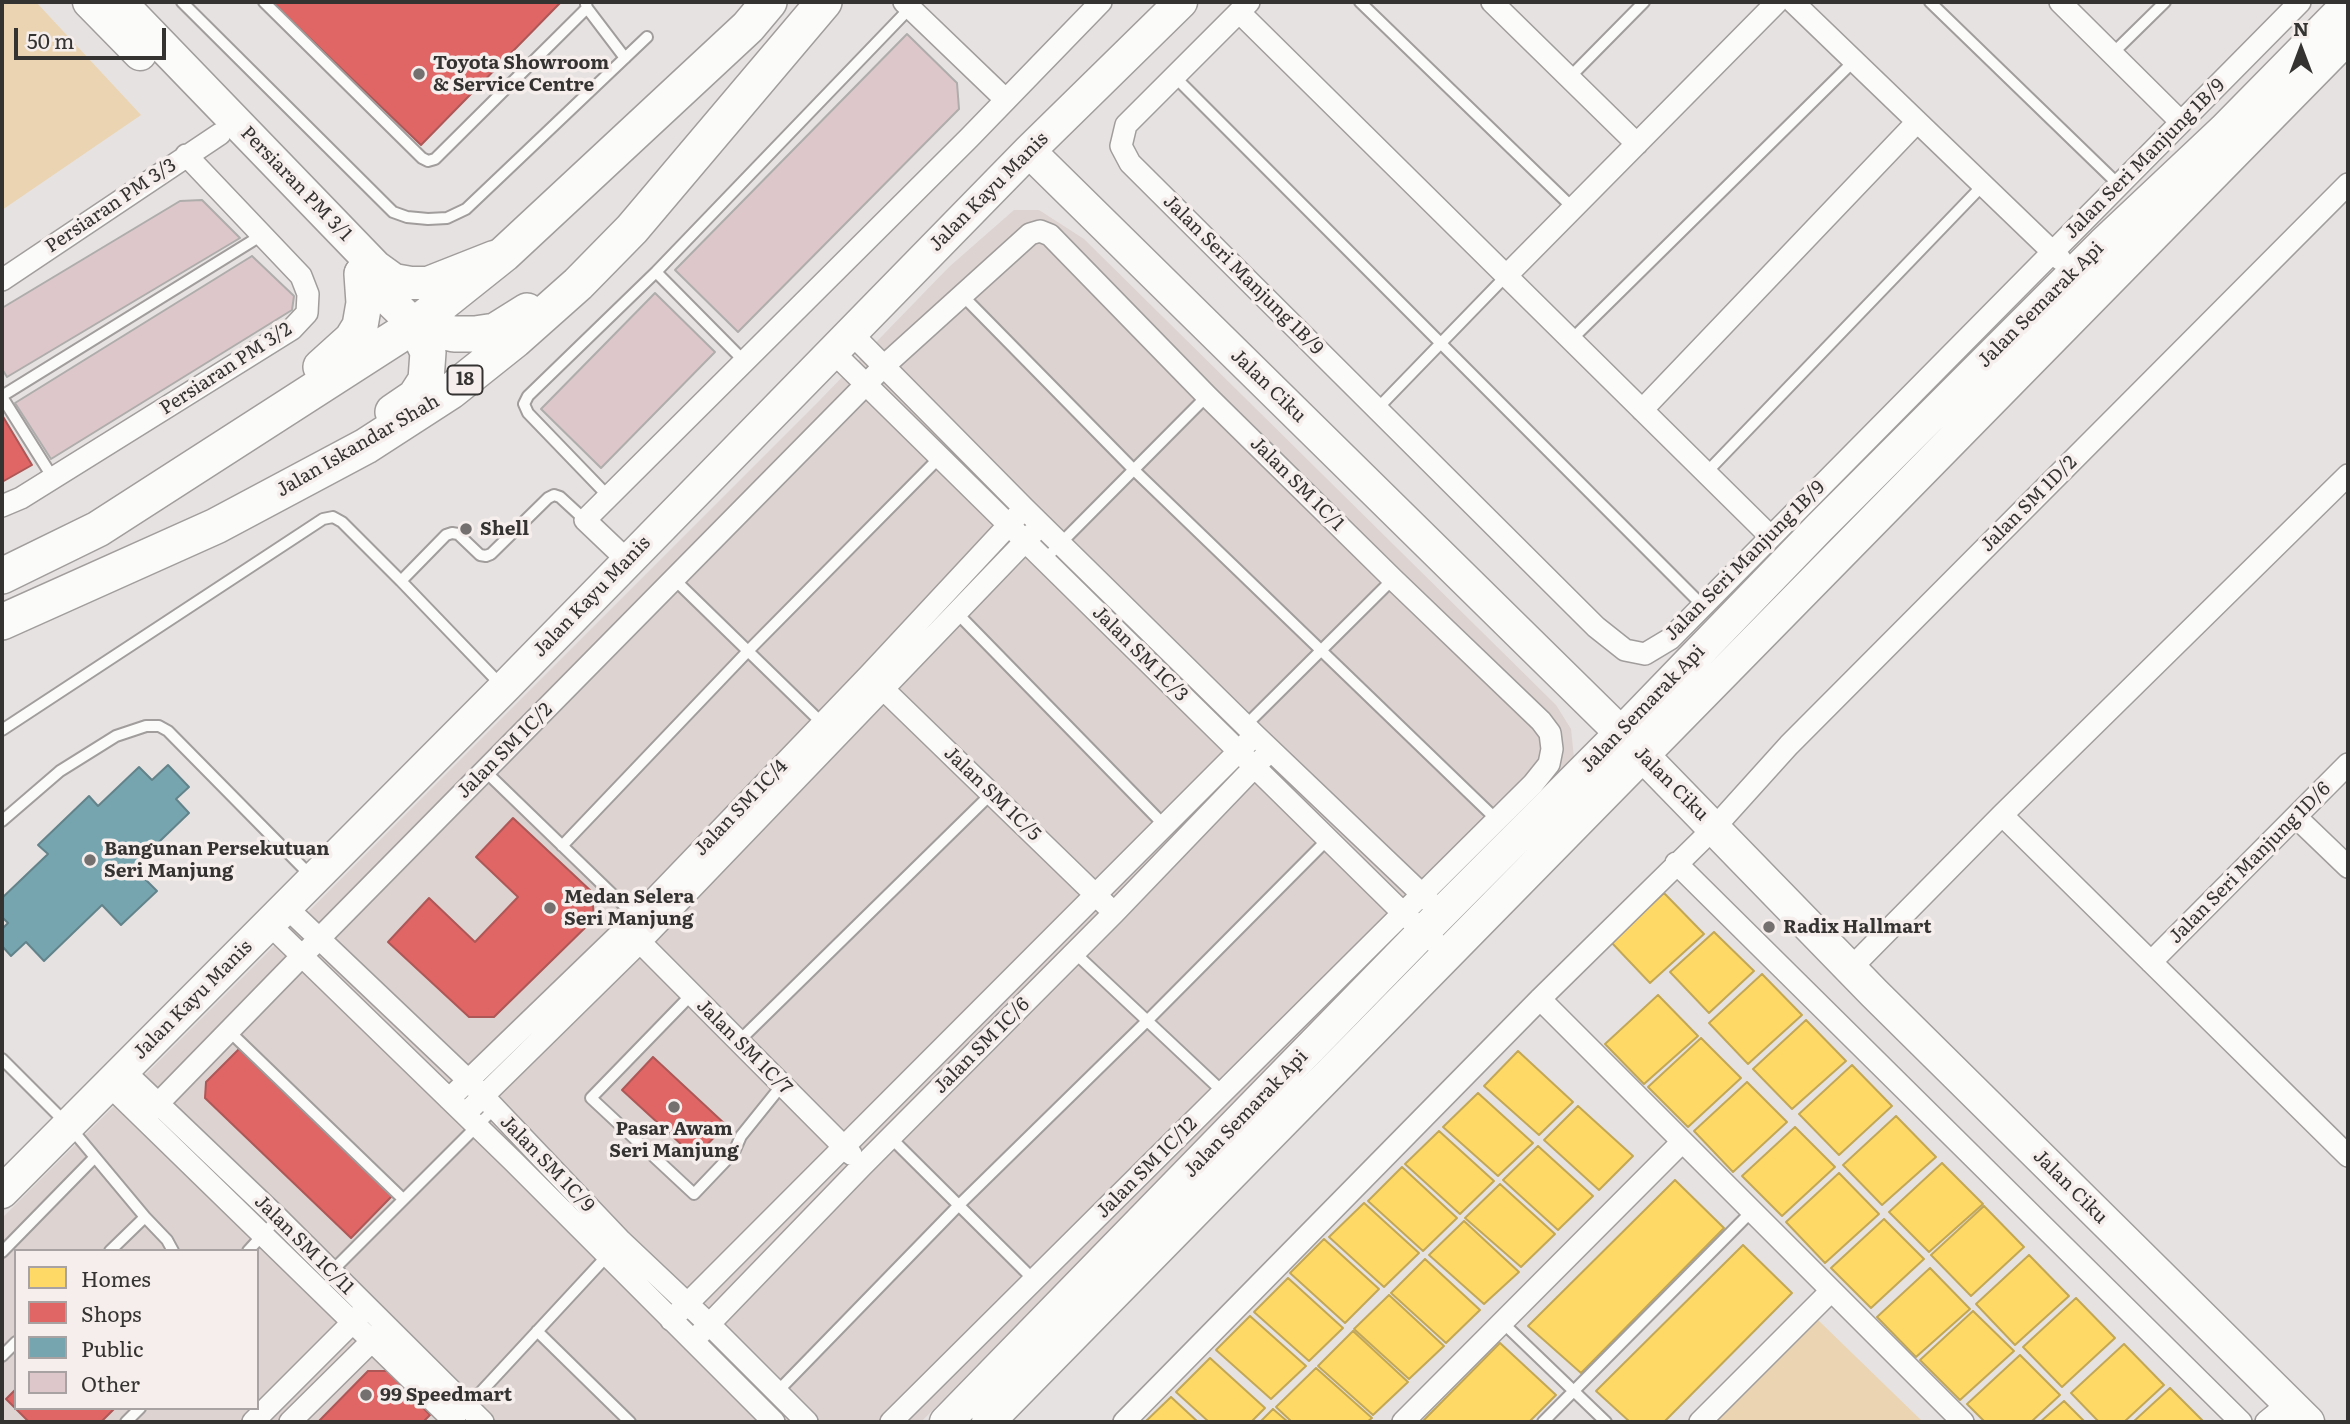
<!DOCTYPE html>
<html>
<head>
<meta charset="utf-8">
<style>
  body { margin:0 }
  #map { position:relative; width:2350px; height:1424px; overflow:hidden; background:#e6e2e1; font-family:Literata,serif }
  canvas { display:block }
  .frame { position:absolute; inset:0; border:4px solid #353332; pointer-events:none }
  .legend { position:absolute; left:14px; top:1249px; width:245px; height:161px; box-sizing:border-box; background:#f5eeec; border:2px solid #a8a3a2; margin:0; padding:9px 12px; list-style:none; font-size:21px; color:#353332 }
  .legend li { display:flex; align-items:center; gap:14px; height:35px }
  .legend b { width:35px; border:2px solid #a8a3a2 }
  .north { position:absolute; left:2266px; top:14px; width:70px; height:70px; -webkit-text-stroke:5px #f5eeec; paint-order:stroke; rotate:0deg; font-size:19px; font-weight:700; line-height:28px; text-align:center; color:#353332 }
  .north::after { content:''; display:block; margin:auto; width:24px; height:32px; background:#353332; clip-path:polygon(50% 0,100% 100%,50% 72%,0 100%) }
  .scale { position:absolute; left:14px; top:28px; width:152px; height:32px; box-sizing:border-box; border:4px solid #353332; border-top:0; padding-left:9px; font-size:21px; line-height:24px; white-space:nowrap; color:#353332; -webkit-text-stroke:5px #f5eeec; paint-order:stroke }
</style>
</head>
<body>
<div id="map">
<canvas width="2350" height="1424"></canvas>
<div class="frame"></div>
<ul class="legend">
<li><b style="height:19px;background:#ffd966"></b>Homes</li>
<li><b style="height:19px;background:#e06666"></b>Shops</li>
<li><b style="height:19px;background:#76a5af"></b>Public</li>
<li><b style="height:19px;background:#ddc7ca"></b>Other</li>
</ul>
<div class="north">N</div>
<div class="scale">50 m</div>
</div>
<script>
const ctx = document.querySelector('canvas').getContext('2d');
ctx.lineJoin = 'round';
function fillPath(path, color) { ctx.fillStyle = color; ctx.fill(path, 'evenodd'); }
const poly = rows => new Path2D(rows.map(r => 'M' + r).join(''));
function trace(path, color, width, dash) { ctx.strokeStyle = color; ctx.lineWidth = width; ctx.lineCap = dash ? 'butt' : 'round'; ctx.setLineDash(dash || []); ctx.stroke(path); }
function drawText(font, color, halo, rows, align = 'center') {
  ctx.font = font + ' Literata,serif'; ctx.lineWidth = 7; ctx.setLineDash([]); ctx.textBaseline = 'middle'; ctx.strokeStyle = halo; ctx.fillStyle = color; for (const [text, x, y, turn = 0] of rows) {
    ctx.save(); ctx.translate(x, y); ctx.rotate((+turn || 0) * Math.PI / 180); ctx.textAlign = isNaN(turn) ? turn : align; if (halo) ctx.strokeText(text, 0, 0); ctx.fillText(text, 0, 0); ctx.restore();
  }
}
fillPath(poly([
  [1014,210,1039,210,1084,239,1556,705,1571,729,1574,758,921,1422,2,1422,2,1218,820,400,949,267],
  [16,1251,257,1251,257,1408,16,1408]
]), '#ddd3d0');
fillPath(poly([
  [2,2,36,2,141,115,2,210],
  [1818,1320,1923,1422,1716,1422]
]), '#ead4b2');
const homes = poly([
  [1664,893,1704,934,1650,983,1611,942,1664,893],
  [1714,932,1754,971,1709,1013,1670,972,1714,932],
  [1762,974,1802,1015,1748,1064,1709,1023,1762,974],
  [1658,995,1698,1036,1644,1084,1605,1044,1658,995],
  [1806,1020,1846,1061,1792,1109,1753,1069,1806,1020],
  [1701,1038,1741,1078,1688,1127,1648,1087,1701,1038],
  [1518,1051,1573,1102,1539,1135,1484,1086,1518,1051],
  [1852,1065,1892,1106,1839,1155,1799,1114,1852,1065],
  [1747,1082,1787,1122,1733,1172,1694,1131,1747,1082],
  [1478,1093,1533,1143,1498,1176,1443,1127,1478,1093],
  [1578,1106,1633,1156,1599,1190,1544,1140,1578,1106],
  [1896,1116,1936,1157,1882,1205,1843,1165,1896,1116],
  [1795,1127,1835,1167,1782,1216,1742,1176,1795,1127],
  [1439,1131,1494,1181,1460,1214,1405,1164,1439,1131],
  [1538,1146,1593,1196,1558,1230,1503,1180,1538,1146],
  [1942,1163,1983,1204,1929,1252,1889,1212,1942,1163],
  [1402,1167,1457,1218,1423,1251,1368,1201,1402,1167],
  [1839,1173,1879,1214,1825,1263,1786,1222,1839,1173],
  [1675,1180,1724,1228,1581,1373,1528,1326,1675,1180],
  [1500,1184,1555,1234,1521,1267,1465,1218,1500,1184],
  [1364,1203,1419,1253,1384,1287,1329,1237,1364,1203],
  [1984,1206,2024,1247,1971,1296,1931,1255,1984,1206],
  [1884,1219,1924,1259,1871,1308,1831,1268,1884,1219],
  [1464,1221,1519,1272,1484,1304,1429,1255,1464,1221],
  [1324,1239,1379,1289,1345,1323,1290,1273,1324,1239],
  [1743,1245,1792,1293,1664,1422,1630,1422,1596,1391,1743,1245],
  [2029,1255,2069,1296,2015,1345,1976,1304,2029,1255],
  [1425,1259,1480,1310,1446,1343,1391,1293,1425,1259],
  [1930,1268,1970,1309,1916,1357,1877,1317,1930,1268],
  [1288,1278,1343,1328,1309,1361,1254,1312,1288,1278],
  [1389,1295,1444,1346,1409,1379,1354,1329,1389,1295],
  [2076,1298,2115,1338,2062,1387,2023,1347,2076,1298],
  [1973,1311,2014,1351,1960,1400,1920,1360,1973,1311],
  [1250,1316,1306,1366,1271,1399,1216,1350,1250,1316],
  [1353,1331,1408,1382,1373,1415,1318,1366,1353,1331],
  [1500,1343,1556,1395,1529,1422,1422,1422,1500,1343],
  [2124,1344,2164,1385,2124,1422,2099,1422,2071,1393,2124,1344],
  [2020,1355,2060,1395,2031,1422,1985,1422,1967,1404,2020,1355],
  [1210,1358,1265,1408,1251,1422,1209,1422,1176,1392,1210,1358],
  [1316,1368,1372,1418,1367,1422,1292,1422,1276,1407,1316,1368],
  [2170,1388,2204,1422,2133,1422,2170,1388],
  [1171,1397,1198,1422,1145,1422,1171,1397],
  [2064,1401,2085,1422,2040,1422,2064,1401],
  [1273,1409,1288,1422,1260,1422,1273,1409]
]);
fillPath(homes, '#ffd966');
trace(homes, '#c2a756', 2);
const shops = poly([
  [272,2,561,2,421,145,272,2],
  [2,415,32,465,2,482,2,415],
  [513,818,592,892,594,919,494,1017,469,1017,388,942,429,898,475,942,518,897,476,857,513,818],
  [239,1049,392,1196,351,1238,205,1098,206,1082,239,1049],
  [653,1057,726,1125,695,1157,622,1090,653,1057],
  [368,1371,388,1371,430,1415,423,1422,318,1422,368,1371],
  [16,1389,16,1408,115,1408,101,1422,29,1422,6,1399,16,1389]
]);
fillPath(shops, '#e06666');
trace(shops, '#ad5756', 2);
const public = poly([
  [168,765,189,787,176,799,189,813,133,867,157,891,121,925,102,905,44,961,26,942,11,956,2,946,2,929,8,923,2,917,2,898,48,854,38,845,89,796,98,806,139,767,152,780,168,765]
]);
fillPath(public, '#76a5af');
trace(public, '#62838a', 2);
const building = poly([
  [907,34,957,83,959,109,738,332,675,270,907,34],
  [202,200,240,238,7,377,2,369,2,308,180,201,202,200],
  [252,256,294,296,292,310,51,459,15,403,252,256],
  [655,293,715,352,601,468,541,409,655,293]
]);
fillPath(building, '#ddc7ca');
trace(building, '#afacac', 2);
const lane = poly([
  [182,2,393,212,407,217,428,219,447,218,466,209,647,37],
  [264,2,422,158,428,161,435,159,587,8],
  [1360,2,1573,208],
  [1930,2,2119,185],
  [586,4,587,8,625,58],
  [2112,54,2165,2],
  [1175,77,1703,606],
  [1569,78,1644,2],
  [656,272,745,362],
  [962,295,1134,470,1497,820],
  [1571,340,1854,61],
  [2,396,262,235],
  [2,397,53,478],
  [1377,409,1506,276],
  [1706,473,1983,185],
  [608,496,528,413,524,404,528,396,656,272,910,8],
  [1045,559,1207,396],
  [675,580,823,724],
  [957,613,1165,826],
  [502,686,401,581,446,535,452,533,458,534,480,555,486,556,491,554,548,498,554,495,560,497,585,520],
  [1243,728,1393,579],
  [2,730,323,519,333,517,342,522,401,581],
  [485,771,639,920],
  [2,821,60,771,116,736,146,726,159,726,168,731,312,877],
  [562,846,748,651,940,457],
  [1075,953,1223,1092],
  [692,994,591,1098,694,1194,734,1152,741,1136,782,1085],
  [229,1031,403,1199],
  [739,1041,991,794],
  [2,1059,69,1126,145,1217,110,1251],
  [891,1138,1034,1280],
  [145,1217,167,1240,173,1251],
  [248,1251,278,1218],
  [2,1252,95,1157],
  [331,1272,495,1108],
  [1502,1322,1606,1422],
  [537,1331,630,1422],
  [2,1356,16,1342],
  [777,1392,959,1205,1147,1021,1328,839],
  [467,1407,607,1256],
  [126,1422,140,1408],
  [1543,1422,1752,1211]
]);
const street = poly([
  [904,2,1006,100],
  [1249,2,1126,125,1121,146,1130,163,1596,627,1625,650,1645,654,1670,639,2300,2],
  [1492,2,1637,144],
  [1793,2,2061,260],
  [2060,2,2181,122],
  [1239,12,1771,537],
  [1506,276,1777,2],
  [2,280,220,134],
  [850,332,1024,508,1255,735,1430,902],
  [832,351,1403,913,1449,955],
  [1642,410,1917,122],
  [2,506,21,498,292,329,307,313,308,294,301,276,186,155],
  [627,560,585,520,969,138,1101,2],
  [876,682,1106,905],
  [2002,815,2348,1156],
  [2296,817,2348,867],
  [1676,863,2241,1422],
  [286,907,468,1080,621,1241,710,1325,807,1422],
  [269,924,513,1161,774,1422],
  [632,934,851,1154],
  [2151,962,2348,764],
  [1851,968,2002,815,2348,475],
  [1540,999,1963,1422],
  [123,1070,278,1218,483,1422],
  [109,1085,455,1422],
  [449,1099,626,928,869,675,1019,514],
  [465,1114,640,942,1035,531],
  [144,1118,302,956,884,366,1030,234,1040,231,1050,235,1207,396,1393,579,1541,721,1550,733,1552,749,1549,764,1533,784,891,1422],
  [671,1320,1248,742],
  [693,1341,862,1166,1114,913,1264,757],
  [253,1422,363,1312],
  [290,1422,380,1333],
  [1124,1422,1540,999,1715,827,1789,745,2348,184],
  [1403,1422,1682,1142],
  [1700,1422,1831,1291],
  [2266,1422,2288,1404]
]);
const secondary = poly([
  [89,2,140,54],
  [120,2,376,267,394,280,411,283,428,283,494,257],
  [1029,151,1621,733,1874,993,2308,1422],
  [361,273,415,325],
  [2,1192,504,688,1029,151,1181,2],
  [946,1422,1423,932,1621,733,1820,527,2103,244,2224,130,2348,4],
  [988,1422,2348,37]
]);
const primary = poly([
  [415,325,454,334,475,334,495,331,527,311],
  [321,367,352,339,360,326,364,303,362,274],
  [393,412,415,397,426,380,428,352,415,325],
  [2,576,98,529,415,325,504,254,748,27,769,2],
  [2,622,216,526,366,446,451,391,515,340,578,284,632,229,824,2]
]);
trace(lane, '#a09d9c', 14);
trace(street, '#a09d9c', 24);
trace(secondary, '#a09d9c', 35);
trace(primary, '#a09d9c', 38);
trace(lane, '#fbfbfa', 10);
trace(street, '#fbfbfa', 21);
trace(secondary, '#fbfbfa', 32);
trace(primary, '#fbfbfa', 35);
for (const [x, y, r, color] of [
  [419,74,7,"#73706f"],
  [466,529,7,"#73706f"],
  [90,860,7,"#73706f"],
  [550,908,7,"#73706f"],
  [1769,927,7,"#73706f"],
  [674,1107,7,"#73706f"],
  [366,1395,7,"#73706f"]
]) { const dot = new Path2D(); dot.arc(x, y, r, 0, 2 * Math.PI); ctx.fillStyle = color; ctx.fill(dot); trace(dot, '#f5eeec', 2.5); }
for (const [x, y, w] of [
  [465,380,35]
]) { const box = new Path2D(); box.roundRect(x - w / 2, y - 14.5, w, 29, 5); ctx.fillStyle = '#f5eeec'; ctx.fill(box); trace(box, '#353332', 2); }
drawText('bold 18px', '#353332', null, [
  ["18",465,380]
]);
drawText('bold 19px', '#353332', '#f5eeec', [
  ["Toyota Showroom",433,63],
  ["& Service Centre",433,85],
  ["Shell",480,529],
  ["Bangunan Persekutuan",104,849],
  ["Seri Manjung",104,871],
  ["Medan Selera",564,897],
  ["Seri Manjung",564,919],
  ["Radix Hallmart",1783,927],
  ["Pasar Awam",674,1129,"center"],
  ["Seri Manjung",674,1151,"center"],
  ["99 Speedmart",380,1395]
], 'left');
drawText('19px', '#353332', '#f5eeec', [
  ["Jalan Seri Manjung 1B/9",2145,159,-45],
  ["Persiaran PM 3/1",296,184,46],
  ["Jalan Kayu Manis",989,192,-45],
  ["Persiaran PM 3/3",111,206,-34],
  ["Jalan Seri Manjung 1B/9",1243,275,45],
  ["Jalan Semarak Api",2041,305,-45],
  ["Persiaran PM 3/2",226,369,-33],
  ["Jalan Ciku",1268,386,44],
  ["Jalan Iskandar Shah",358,446,-30],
  ["Jalan SM 1C/1",1297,484,45],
  ["Jalan SM 1D/2",2029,504,-45],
  ["Jalan Seri Manjung 1B/9",1745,561,-45],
  ["Jalan Kayu Manis",592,597,-46],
  ["Jalan SM 1C/3",1140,654,45],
  ["Jalan Semarak Api",1643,709,-46],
  ["Jalan SM 1C/2",505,751,-45],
  ["Jalan Ciku",1671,784,45],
  ["Jalan SM 1C/5",992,794,44],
  ["Jalan SM 1C/4",741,808,-46],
  ["Jalan Seri Manjung 1D/6",2250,863,-45],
  ["Jalan Kayu Manis",193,1000,-45],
  ["Jalan SM 1C/6",982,1046,-45],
  ["Jalan SM 1C/7",744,1047,45],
  ["Jalan Semarak Api",1246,1114,-46],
  ["Jalan SM 1C/9",547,1164,46],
  ["Jalan SM 1C/12",1147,1168,-45],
  ["Jalan Ciku",2070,1187,45],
  ["Jalan SM 1C/11",304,1245,45]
]);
</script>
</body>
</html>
